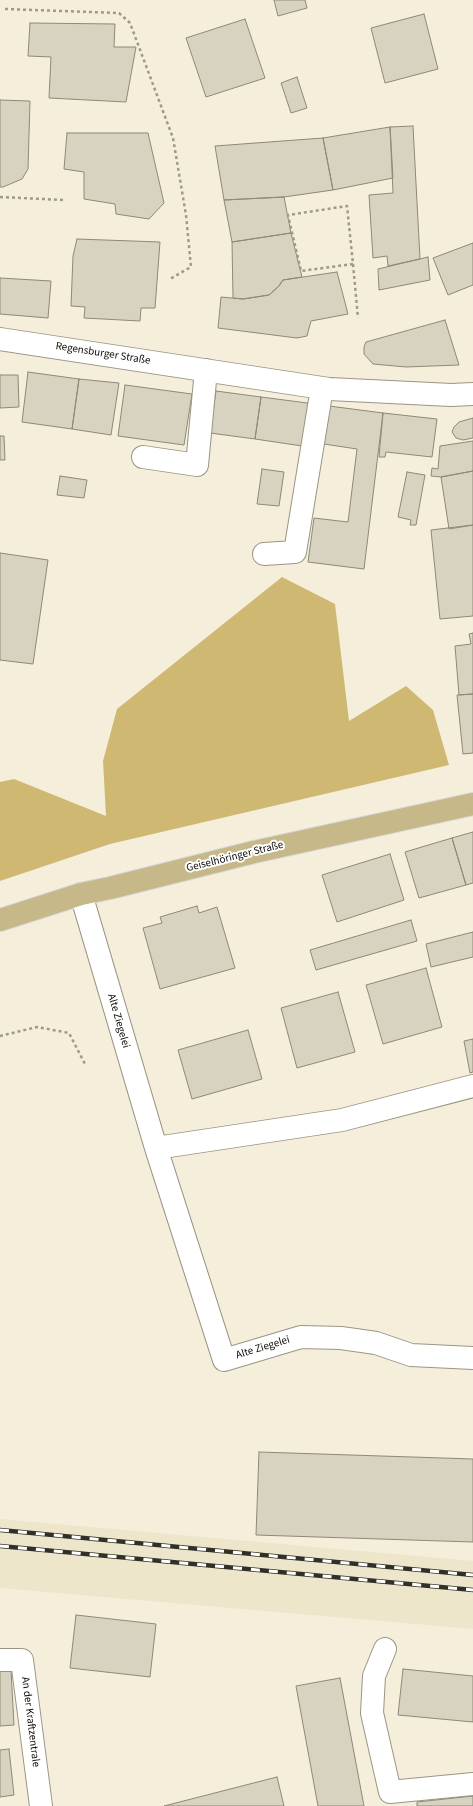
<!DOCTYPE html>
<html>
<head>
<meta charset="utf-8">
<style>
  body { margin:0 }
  canvas { display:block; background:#f4eedb }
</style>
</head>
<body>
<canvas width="473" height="1806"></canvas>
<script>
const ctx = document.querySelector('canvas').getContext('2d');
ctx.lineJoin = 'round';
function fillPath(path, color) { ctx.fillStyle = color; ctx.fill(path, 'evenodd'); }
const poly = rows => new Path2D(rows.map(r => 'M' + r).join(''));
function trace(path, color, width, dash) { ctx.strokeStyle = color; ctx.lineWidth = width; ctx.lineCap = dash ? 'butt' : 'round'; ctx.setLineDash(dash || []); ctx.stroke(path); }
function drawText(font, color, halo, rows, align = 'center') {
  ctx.font = font + ' "Source Sans 3",sans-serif'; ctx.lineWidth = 4; ctx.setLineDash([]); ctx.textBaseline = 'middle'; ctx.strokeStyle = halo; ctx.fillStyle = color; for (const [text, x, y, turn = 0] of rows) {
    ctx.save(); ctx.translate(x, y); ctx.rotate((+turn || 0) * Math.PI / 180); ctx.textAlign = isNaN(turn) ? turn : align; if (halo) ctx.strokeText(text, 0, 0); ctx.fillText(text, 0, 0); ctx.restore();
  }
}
fillPath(poly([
  [0,1519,473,1561,473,1629,0,1588]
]), '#eee6cb');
fillPath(poly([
  [282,577,335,604,349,721,406,686,433,710,449,765,110,844,0,881,0,782,14,779,106,816,103,761,117,709]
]), '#cfb972');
const building = poly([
  [274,0,305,0,307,8,278,16,274,0],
  [424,14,438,69,385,83,371,28,424,14],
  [245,19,265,78,206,97,186,38,245,19],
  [30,23,115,24,114,47,136,47,126,102,49,98,51,57,28,56,30,23],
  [297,77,307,108,291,113,281,83,297,77],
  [0,100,30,101,28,169,22,179,3,187,0,187,0,100],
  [413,126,420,259,388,266,387,256,373,258,369,195,393,193,390,127,413,126],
  [390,127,393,178,333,190,323,138,390,127],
  [67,133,148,133,164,203,149,219,116,214,115,204,84,199,84,172,64,169,67,133],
  [323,138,333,190,284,197,224,200,215,146,323,138],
  [284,197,291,233,232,242,224,200,284,197],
  [291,233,302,277,283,280,279,286,269,295,243,299,233,298,232,242,291,233],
  [77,239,160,242,155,308,141,308,140,321,84,318,85,307,71,306,73,256,77,239],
  [473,243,473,285,448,295,433,258,473,243],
  [428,257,430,280,379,290,378,269,428,257],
  [337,272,348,314,311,321,307,336,297,338,218,328,221,297,243,299,269,295,279,286,283,280,337,272],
  [0,278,51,281,48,318,0,314,0,278],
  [445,320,459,365,406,367,373,364,364,354,364,347,366,342,445,320],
  [28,372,79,379,72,429,22,422,28,372],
  [0,375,18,375,19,407,0,408,0,375],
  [79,379,119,383,111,435,72,429,79,379],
  [125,385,192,394,184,445,118,436,125,385],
  [216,391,261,397,255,439,210,433,216,391],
  [261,397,315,404,309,447,255,439,261,397],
  [329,406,383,413,364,569,308,562,314,518,348,522,357,449,324,444,329,406],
  [383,413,437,419,432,457,386,452,385,457,379,457,383,413],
  [473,418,473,438,463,440,456,438,452,432,454,427,459,422,473,418],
  [0,436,4,436,5,460,0,460,0,436],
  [473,441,473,471,441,477,431,476,432,468,438,469,440,446,473,441],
  [262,469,284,472,279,506,257,504,262,469],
  [473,471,473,525,449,529,441,477,473,471],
  [407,472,425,475,416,525,410,525,411,520,398,517,407,472],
  [60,476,87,480,84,498,57,495,60,476],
  [473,525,473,616,440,619,431,530,473,525],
  [0,553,48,560,33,664,0,660,0,553],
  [473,633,473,694,459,695,455,646,471,644,469,634,473,633],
  [473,694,473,753,463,754,457,695,473,694],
  [473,832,473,883,466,885,452,838,473,832],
  [452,838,466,885,419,898,405,852,452,838],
  [390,854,404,900,337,922,322,875,390,854],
  [197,906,199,913,217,907,235,968,160,989,143,928,162,923,160,917,197,906],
  [411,920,417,941,316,970,310,950,411,920],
  [473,932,473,957,431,967,426,944,473,932],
  [426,968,442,1027,383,1044,366,985,426,968],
  [338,992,355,1052,297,1068,281,1008,338,992],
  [248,1030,262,1079,192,1099,178,1050,248,1030],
  [473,1039,473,1072,470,1073,464,1041,473,1039],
  [259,1452,473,1459,473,1542,256,1535,259,1452],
  [76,1615,156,1624,150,1677,70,1668,76,1615],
  [403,1669,473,1676,473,1722,398,1715,403,1669],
  [11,1670,14,1725,0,1726,0,1671,11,1670],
  [340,1678,364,1806,318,1806,296,1686,340,1678],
  [9,1749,14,1795,0,1797,0,1750,9,1749],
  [277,1777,284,1806,164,1806,277,1777],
  [473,1796,473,1806,417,1806,417,1802,473,1796]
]);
fillPath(building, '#d8d2c0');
trace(building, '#8e8977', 1);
const minor = poly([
  [0,339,329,389,451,395,473,394],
  [143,457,197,465,206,370],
  [264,554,295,552,322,388],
  [81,894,156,1148,224,1360,301,1337,341,1338,376,1343,411,1355,473,1358],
  [156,1148,342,1120,473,1086],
  [385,1649,374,1676,372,1713,390,1792,473,1784],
  [0,1660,22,1660,41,1806]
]);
const major = poly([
  [0,920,81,894,110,888,254,852,473,804]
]);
trace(minor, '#9b9684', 24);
trace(major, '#d8d8d7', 24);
trace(poly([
  [5,9,119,13,130,23,173,138,186,215,191,267,170,279],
  [0,197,64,200],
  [353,264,301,271,288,215,347,206,353,264,358,318],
  [0,1036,37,1027,69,1033,86,1066]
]), '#9e9a8b', 2.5, [3, 3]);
trace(minor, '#fff', 22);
trace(major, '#c6b889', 22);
const rail = poly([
  [0,1530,473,1575],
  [0,1546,473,1590]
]);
trace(rail, '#322f27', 4.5);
trace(rail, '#fff', 3, [9]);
drawText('11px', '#0e0c06', '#fff', [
  ["Regensburger Straße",103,354,9],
  ["Geiselhöringer Straße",235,857,-14],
  ["Alte Ziegelei",118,1021,74],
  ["Alte Ziegelei",263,1348,-17],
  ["An der Kraftzentrale",30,1722,83]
]);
</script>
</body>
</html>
